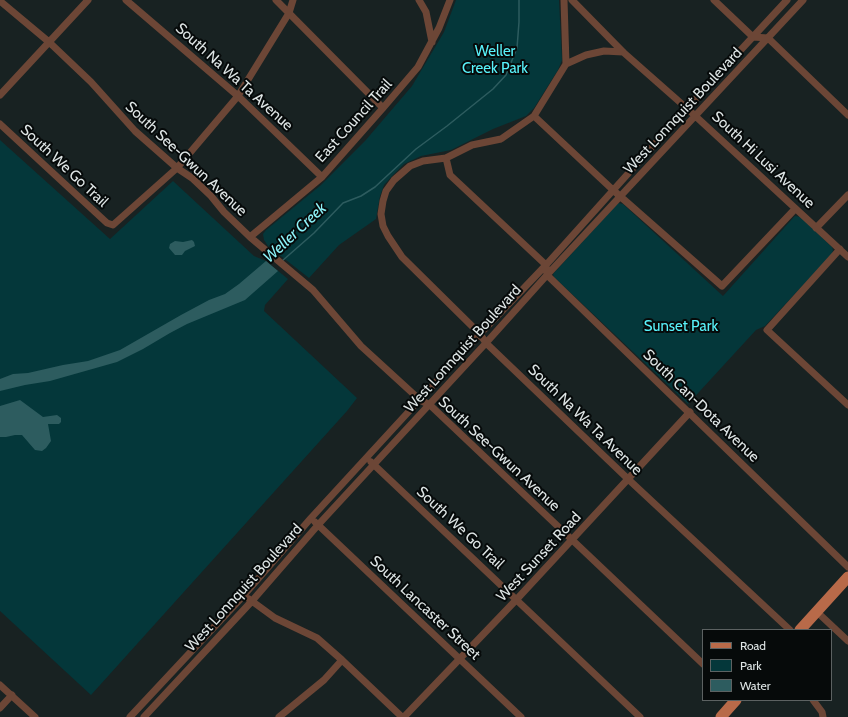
<!DOCTYPE html>
<html>
<head>
<meta charset="utf-8">
<style>
  body { margin:0 }
  #map { position:relative; width:848px; height:717px; overflow:hidden; background:#182222; font-family:Cabin,sans-serif }
  canvas { display:block }
  .legend { position:absolute; left:702px; top:629px; width:130px; height:72px; box-sizing:border-box; background:#060a0a; border:1px solid #5c6262; margin:0; padding:5px 7px; list-style:none; font-size:12px; color:#dee5e5 }
  .legend li { display:flex; align-items:center; gap:8px; height:20px }
  .legend b { width:20px; border:1px solid #5c6262 }
</style>
</head>
<body>
<div id="map">
<canvas width="848" height="717"></canvas>
<ul class="legend">
<li><b style="height:5px;background:#b86a49"></b>Road</li>
<li><b style="height:11px;background:#04373a"></b>Park</li>
<li><b style="height:11px;background:#2d5c5f"></b>Water</li>
</ul>
</div>
<script>
const ctx = document.querySelector('canvas').getContext('2d');
ctx.lineJoin = 'round';
function fillPath(path, color) { ctx.fillStyle = color; ctx.fill(path, 'evenodd'); }
const poly = rows => new Path2D(rows.map(r => 'M' + r).join(''));
function trace(path, color, width, dash) { ctx.strokeStyle = color; ctx.lineWidth = width; ctx.lineCap = dash ? 'butt' : 'round'; ctx.setLineDash(dash || []); ctx.stroke(path); }
function drawText(font, color, halo, rows, align = 'center') {
  ctx.font = font + ' Cabin,sans-serif'; ctx.lineWidth = 4; ctx.setLineDash([]); ctx.textBaseline = 'middle'; ctx.strokeStyle = halo; ctx.fillStyle = color; for (const [text, x, y, turn = 0] of rows) {
    ctx.save(); ctx.translate(x, y); ctx.rotate((+turn || 0) * Math.PI / 180); ctx.textAlign = isNaN(turn) ? turn : align; if (halo) ctx.strokeText(text, 0, 0); ctx.fillText(text, 0, 0); ctx.restore();
  }
}
fillPath(poly([
  [456,0,559,0,562,60,558,70,534,108,526,116,493,129,451,150,421,156,404,164,393,175,384,185,380,196,376,219,339,245,309,278,268,246,264,240,263,234,266,230,321,185,365,141,412,86,444,32],
  [0,140,110,239,173,181,254,256,266,261,288,279,265,305,264,311,357,398,347,411,91,695,0,611],
  [618,203,623,204,723,296,793,218,795,216,801,217,832,247,833,250,832,254,765,326,756,330,688,404,554,277,553,274]
]), '#04373a');
fillPath(poly([
  [192,240,194,242,195,246,185,251,182,255,175,255,169,248,170,244,175,241,183,242],
  [266,261,278,271,245,300,187,324,170,333,143,349,117,362,50,381,25,385,0,391,0,379,13,374,28,373,63,365,88,361,120,350,181,315,209,300,225,294,239,284],
  [20,400,43,417,57,415,61,418,61,422,59,424,48,424,51,441,46,448,42,451,35,450,22,435,15,435,6,437,0,437,0,406]
]), '#2d5c5f');
trace(poly([
  [282,261,314,233,343,203,361,196,375,187,416,149,447,126,493,89,506,75,517,48,519,22,519,0]
]), '#2d5c5f', 1.5);
trace(poly([
  [126,0,238,96,322,177],
  [276,0,383,108],
  [419,0,426,12,432,42],
  [564,0,566,64],
  [572,0,623,52,691,112,848,257],
  [714,0,753,37,768,38,848,115],
  [0,1,49,42,91,82,135,131,177,168,192,178,211,196,224,212,250,237,313,290,361,346,420,400,430,405,703,664],
  [623,52,604,51,586,55,566,64,534,116,501,139,472,145,446,158,423,161,410,166,394,180,386,191,383,201,381,214,383,226,388,236,402,257,480,334,486,343,628,479,790,630],
  [0,95,88,0],
  [534,116,613,190,722,286,795,209],
  [0,124,107,223,113,225,177,168,238,96,289,13,293,0],
  [446,158,450,175,546,265,547,275,848,567],
  [816,228,848,195],
  [250,237,322,177,383,108,418,67,439,28,450,0],
  [840,249,767,330,848,405],
  [371,462,640,717],
  [315,522,521,717],
  [249,599,275,618,317,638,342,660,402,717],
  [816,611,848,641],
  [0,685,35,717],
  [813,700,822,712,823,717],
  [0,708,12,695],
  [130,717,244,595,311,518,480,334,546,265,687,108,787,0],
  [144,717,252,601,318,525,486,343,547,275,803,0],
  [279,717,324,680,342,660],
  [404,717,517,599,690,412]
]), '#6c4636', 7);
trace(poly([
  [800,630,848,577],
  [721,717,736,700]
]), '#b86a49', 11);
drawText('15px', '#58f2fa', '#060a0a', [
  ["Weller",495,52],
  ["Creek Park",495,69],
  ["Sunset Park",681,327]
]);
drawText('15px', '#dee5e5', '#060a0a', [
  ["South Na Wa Ta Avenue",234,77,42],
  ["West Lonnquist Boulevard",683,111,-47],
  ["East Council Trail",354,121,-48],
  ["South See-Gwun Avenue",186,159,43],
  ["South Hi Lusi Avenue",763,160,43],
  ["South We Go Trail",64,166,43],
  ["West Lonnquist Boulevard",463,349,-48],
  ["South Can-Dota Avenue",701,406,44],
  ["South Na Wa Ta Avenue",585,420,44],
  ["South See-Gwun Avenue",499,454,43],
  ["South We Go Trail",460,528,43],
  ["West Sunset Road",539,557,-47],
  ["West Lonnquist Boulevard",244,588,-48],
  ["South Lancaster Street",425,608,43]
]);
drawText('italic 16px', '#8df3f9', '#060a0a', [
  ["Weller Creek",295,233,-43]
]);
</script>
</body>
</html>
